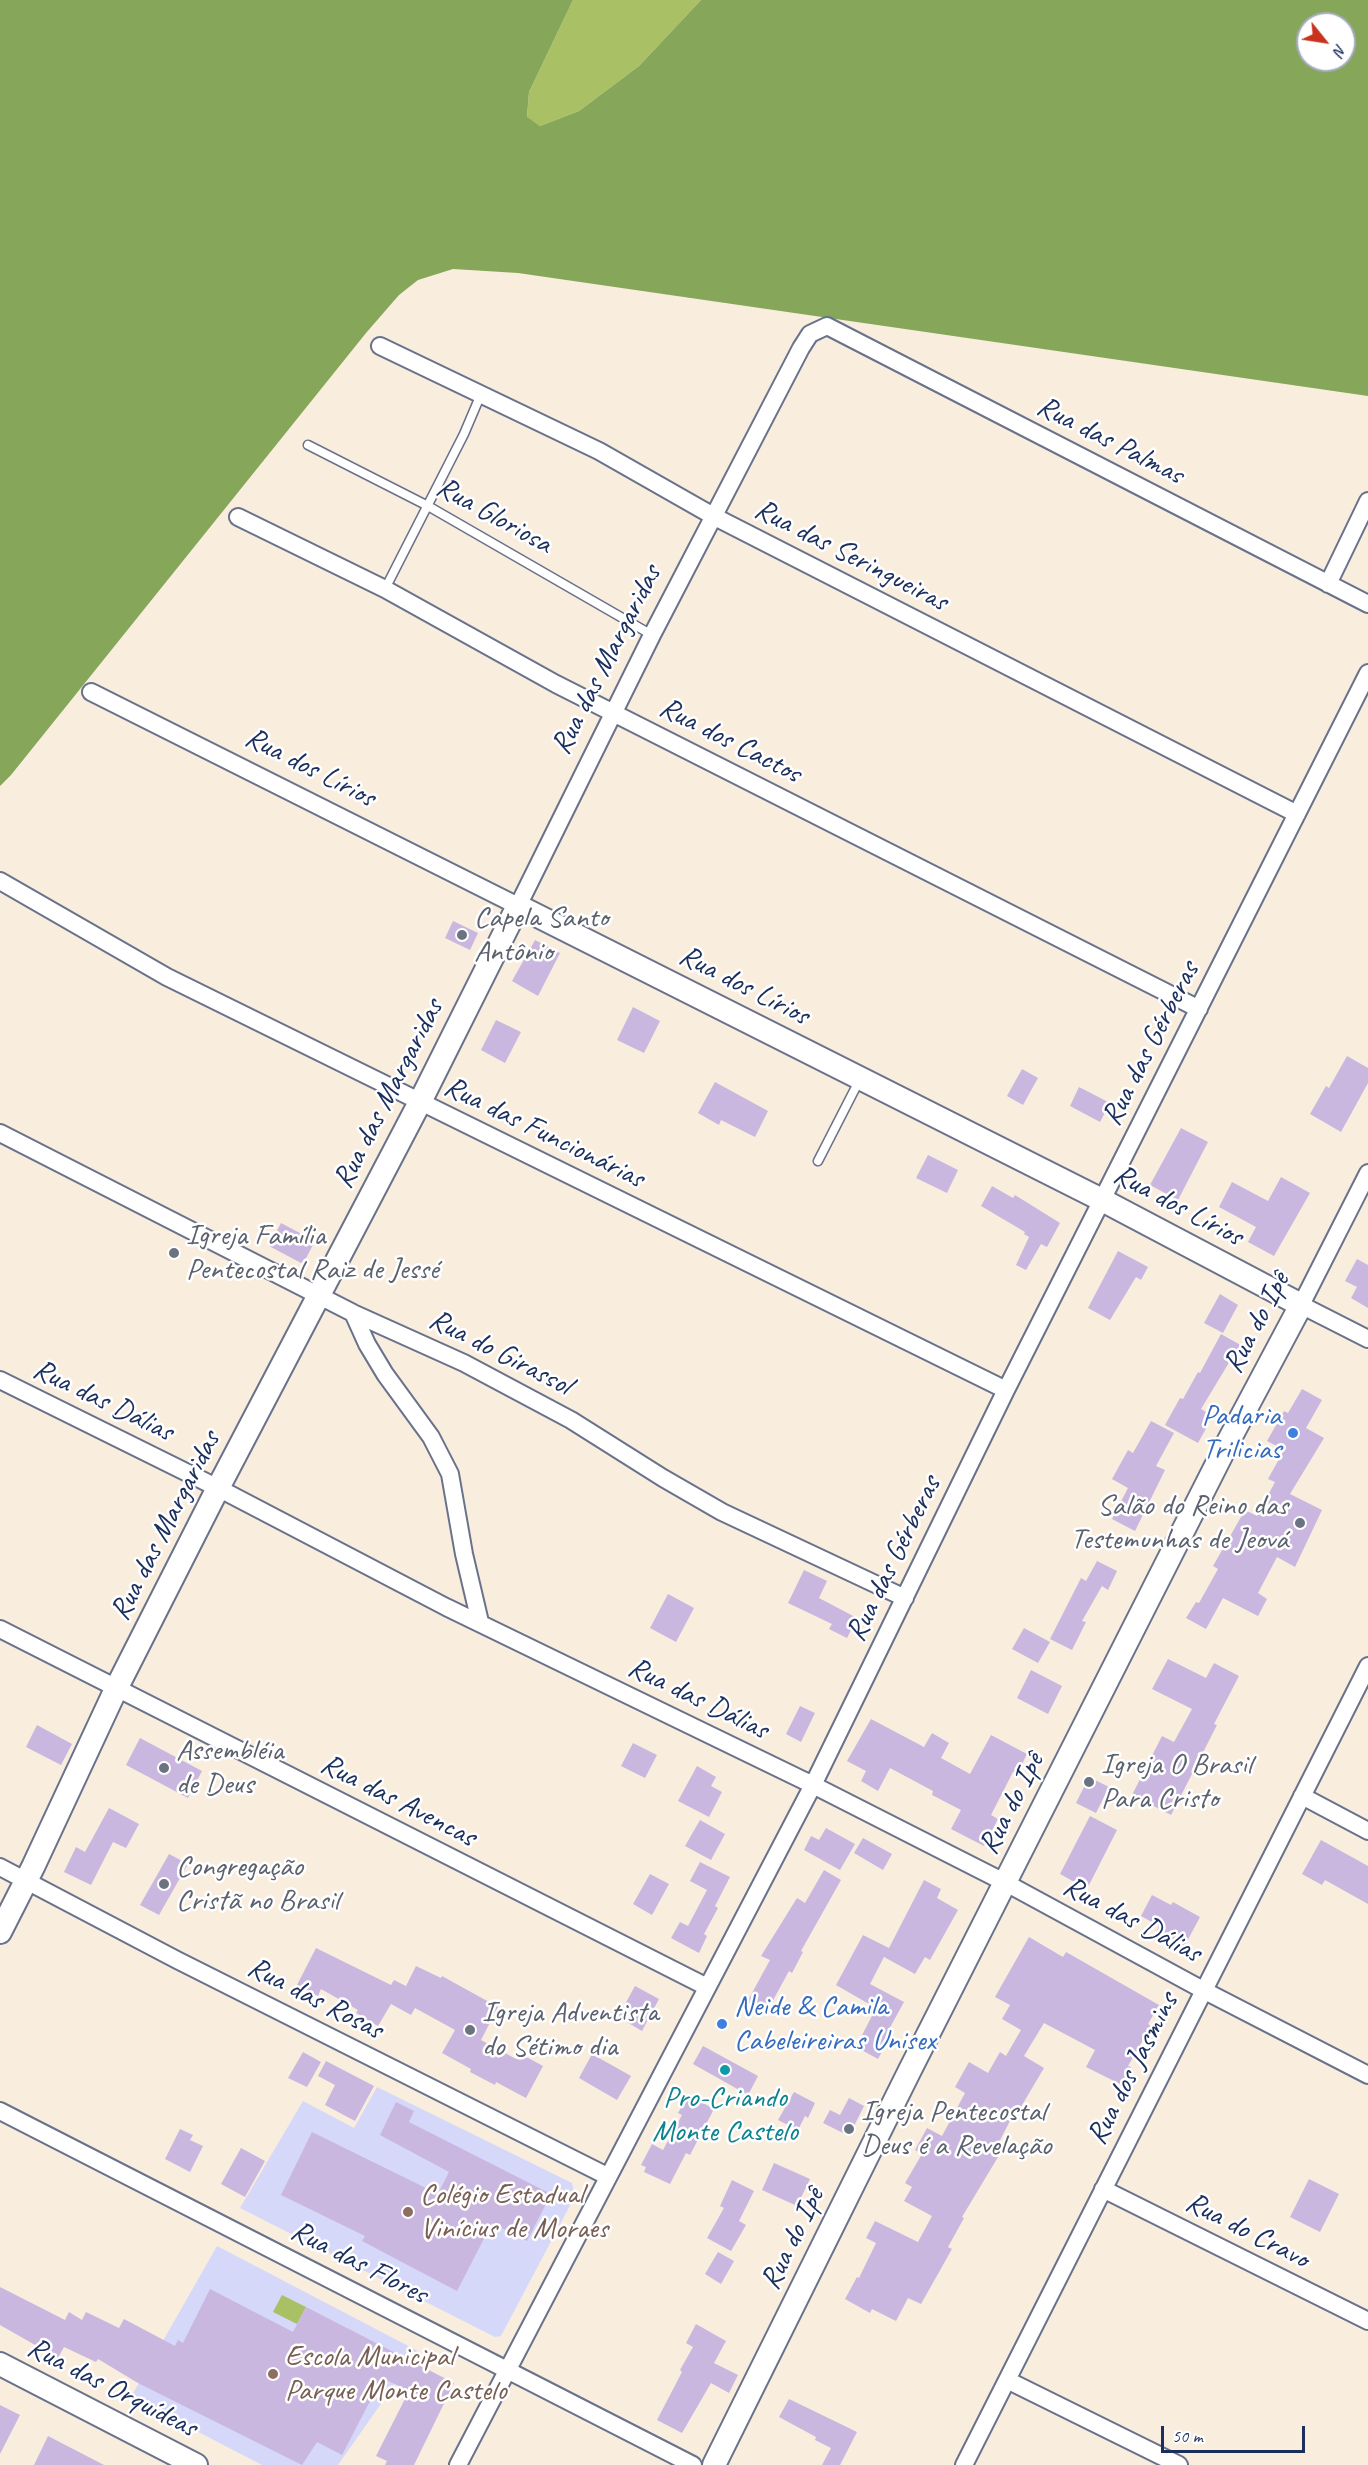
<!DOCTYPE html>
<html>
<head>
<meta charset="utf-8">
<style>
  body { margin:0 }
  #map { position:relative; width:1368px; height:2465px; overflow:hidden; background:#f9edde; font-family:Caveat,sans-serif }
  canvas { display:block }
  .north { position:absolute; left:1296px; top:12px; width:60px; height:60px; box-sizing:border-box; background:#fff; border:2px solid #a4acbf; border-radius:50%; rotate:120deg; font-size:16px; font-weight:700; line-height:24px; text-align:center; color:#1b2f5e }
  .north::after { content:''; display:block; margin:auto; width:21px; height:27px; background:#c8321e; clip-path:polygon(50% 0,100% 100%,50% 72%,0 100%) }
  .scale { position:absolute; left:1161px; top:2426px; width:144px; height:27px; box-sizing:border-box; border:3px solid #1b2f5e; border-top:0; padding-left:8px; font-size:18px; line-height:21px; white-space:nowrap; color:#1b2f5e; -webkit-text-stroke:4px #fff; paint-order:stroke }
</style>
</head>
<body>
<div id="map">
<canvas width="1368" height="2465"></canvas>
<div class="north">N</div>
<div class="scale">50 m</div>
</div>
<script>
const ctx = document.querySelector('canvas').getContext('2d');
ctx.lineJoin = 'round';
function fillPath(path, color) { ctx.fillStyle = color; ctx.fill(path, 'evenodd'); }
const poly = rows => new Path2D(rows.map(r => 'M' + r).join(''));
function trace(path, color, width, dash) { ctx.strokeStyle = color; ctx.lineWidth = width; ctx.lineCap = dash ? 'butt' : 'round'; ctx.setLineDash(dash || []); ctx.stroke(path); }
function drawText(font, color, halo, rows, align = 'center') {
  ctx.font = font + ' Caveat,sans-serif'; ctx.lineWidth = 5; ctx.setLineDash([]); ctx.textBaseline = 'middle'; ctx.strokeStyle = halo; ctx.fillStyle = color; for (const [text, x, y, turn = 0] of rows) {
    ctx.save(); ctx.translate(x, y); ctx.rotate((+turn || 0) * Math.PI / 180); ctx.textAlign = isNaN(turn) ? turn : align; if (halo) ctx.strokeText(text, 0, 0); ctx.fillText(text, 0, 0); ctx.restore();
  }
}
fillPath(poly([
  [377,2087,572,2183,575,2196,501,2336,495,2337,240,2208,303,2101,354,2128],
  [217,2246,418,2351,338,2465,262,2465,131,2397]
]), '#d5d8f9');
fillPath(poly([
  [573,0,701,0,639,66,579,111,540,126,527,118,529,92],
  [282,2295,306,2307,297,2324,273,2312]
]), '#a9c065');
fillPath(poly([
  [0,0,573,0,529,92,527,117,540,126,579,111,639,66,701,0,1368,0,1368,396,518,273,453,269,418,280,399,295,366,333,11,775,0,786],
  [1308,24,1344,24,1344,60,1308,60]
]), '#86a65a');
fillPath(poly([
  [453,921,478,933,470,950,445,938],
  [535,940,560,953,538,996,512,981],
  [633,1007,660,1021,644,1053,617,1040],
  [496,1020,521,1032,505,1063,481,1050],
  [1347,1056,1368,1068,1368,1083,1341,1132,1310,1114,1326,1086,1329,1088],
  [1022,1069,1038,1078,1023,1105,1007,1096],
  [715,1082,768,1111,755,1137,721,1120,719,1125,698,1113],
  [1079,1087,1110,1103,1100,1122,1070,1106],
  [1181,1128,1208,1142,1178,1200,1150,1185],
  [928,1155,958,1170,947,1193,916,1178],
  [1281,1177,1310,1193,1274,1256,1248,1242,1256,1227,1219,1207,1232,1182,1268,1201],
  [992,1186,1013,1198,1015,1195,1060,1223,1047,1247,1041,1244,1026,1270,1016,1265,1029,1237,1024,1234,1025,1232,981,1206],
  [281,1223,315,1241,303,1264,269,1246],
  [1118,1251,1148,1267,1141,1280,1136,1277,1110,1320,1088,1308],
  [1357,1259,1368,1265,1368,1308,1351,1298,1357,1287,1345,1281],
  [1220,1294,1238,1305,1223,1333,1204,1323],
  [1221,1334,1244,1347,1235,1363,1230,1361,1201,1409,1213,1416,1198,1443,1165,1425,1180,1398,1183,1399,1198,1372,1200,1373],
  [1302,1389,1322,1400,1306,1428,1324,1438,1290,1494,1322,1510,1295,1567,1277,1557,1258,1593,1267,1599,1258,1616,1223,1598,1206,1629,1186,1618,1196,1602,1199,1603,1218,1569,1213,1566,1245,1510,1257,1516,1275,1482,1268,1479,1284,1450,1267,1441,1284,1411,1288,1413],
  [1151,1421,1174,1433,1156,1466,1165,1470,1135,1531,1112,1519,1128,1488,1112,1479,1128,1450,1133,1453],
  [1097,1561,1117,1571,1108,1590,1102,1586,1082,1621,1086,1622,1072,1650,1050,1639,1081,1578,1086,1581],
  [804,1570,827,1581,819,1598,857,1618,847,1638,829,1629,832,1624,788,1603],
  [668,1594,694,1608,676,1642,650,1628],
  [1024,1628,1050,1642,1038,1663,1012,1649],
  [1168,1659,1206,1678,1214,1663,1239,1676,1214,1724,1217,1725,1171,1815,1132,1795,1162,1736,1174,1742,1192,1709,1152,1689],
  [1031,1670,1062,1686,1048,1714,1017,1698],
  [800,1706,815,1713,801,1742,786,1734],
  [871,1719,924,1747,932,1733,949,1743,941,1758,970,1774,991,1735,1027,1754,1017,1774,1013,1772,991,1815,998,1819,984,1846,951,1829,961,1810,932,1795,933,1791,890,1768,878,1791,861,1781,866,1771,847,1761],
  [37,1725,72,1744,61,1765,26,1747],
  [140,1738,202,1771,188,1798,126,1765],
  [633,1743,657,1755,645,1778,621,1766],
  [697,1766,716,1777,711,1786,722,1792,709,1817,678,1801],
  [1089,1777,1109,1787,1096,1813,1076,1803],
  [109,1808,139,1824,126,1848,113,1842,91,1885,64,1872,76,1847,85,1852],
  [1090,1816,1117,1830,1087,1889,1060,1874],
  [700,1820,725,1834,711,1860,685,1846],
  [826,1828,855,1844,840,1870,804,1850,811,1836,819,1840],
  [863,1838,892,1854,883,1870,854,1853],
  [1321,1840,1368,1866,1368,1904,1325,1880,1322,1885,1302,1874],
  [169,1854,188,1864,159,1915,140,1905],
  [700,1862,730,1877,715,1906,718,1908,704,1934,707,1936,699,1953,671,1938,680,1922,688,1926,707,1890,690,1881],
  [824,1870,841,1880,801,1951,803,1952,792,1973,789,1971,765,2015,746,2004,770,1960,761,1956,797,1898,805,1903],
  [650,1874,669,1884,652,1915,633,1904],
  [924,1880,941,1889,937,1898,958,1910,930,1960,925,1957,915,1974,884,1957,870,1984,904,2002,887,2033,891,2035,878,2059,856,2047,876,2008,836,1985,863,1935,889,1948],
  [1152,1895,1171,1905,1173,1902,1200,1917,1184,1947,1156,1932,1159,1926,1141,1916],
  [1029,1937,1063,1957,1066,1952,1159,2005,1148,2024,1151,2026,1128,2066,1131,2067,1122,2085,1086,2067,1095,2050,1044,2023,1024,2056,1044,2068,1015,2117,1013,2115,993,2154,998,2157,962,2217,964,2218,948,2247,952,2249,921,2304,908,2298,896,2321,872,2309,870,2313,845,2299,857,2277,859,2278,876,2243,866,2238,875,2221,918,2242,932,2216,904,2201,912,2187,905,2183,922,2154,915,2150,927,2128,942,2136,965,2093,955,2087,969,2062,988,2073,1000,2052,1006,2056,1021,2030,1002,2019,1010,2005,995,1997],
  [316,1948,391,1985,394,1980,406,1986,416,1966,441,1978,442,1976,498,2007,481,2040,516,2059,519,2053,543,2066,526,2098,496,2082,495,2085,470,2072,471,2069,442,2053,455,2030,415,2008,411,2015,391,2004,378,2026,356,2013,358,2010,321,1989,318,1996,297,1985],
  [635,1986,659,1999,642,2031,618,2017],
  [703,2046,758,2076,748,2095,693,2064],
  [303,2052,321,2062,307,2087,288,2078],
  [592,2054,631,2076,617,2100,579,2078],
  [326,2061,374,2086,355,2121,325,2105,335,2085,318,2076],
  [794,2092,815,2103,808,2118,805,2116,798,2130,778,2120],
  [688,2095,714,2109,690,2155,686,2153,670,2184,644,2172,646,2167,641,2165,652,2144,663,2150,682,2115,678,2113],
  [849,2098,864,2106,849,2136,823,2123,830,2110,840,2115],
  [396,2102,414,2111,409,2122,551,2194,527,2241,492,2223,457,2291,362,2241,365,2236,281,2195,312,2132,438,2194,449,2172,380,2135],
  [180,2129,193,2135,190,2140,203,2146,190,2172,165,2159],
  [241,2148,265,2161,245,2197,221,2184],
  [774,2163,810,2179,797,2206,762,2190],
  [1309,2179,1339,2194,1320,2232,1290,2217],
  [732,2180,754,2191,739,2221,746,2225,731,2251,707,2238,724,2208,720,2206],
  [718,2252,734,2261,721,2284,705,2274],
  [0,2287,65,2320,69,2312,82,2320,86,2312,119,2328,124,2319,175,2346,178,2340,183,2343,210,2289,293,2332,306,2307,454,2383,414,2465,385,2465,387,2461,376,2456,409,2391,382,2378,342,2455,317,2442,302,2465,138,2383,98,2359,96,2362,64,2347,58,2358,0,2325],
  [696,2324,726,2341,714,2363,738,2375,729,2393,711,2383,682,2433,657,2420,682,2372,680,2370,693,2347,686,2343],
  [789,2399,857,2432,840,2465,822,2465,831,2448,815,2440,816,2437,779,2417],
  [0,2405,20,2415,0,2454],
  [48,2436,104,2465,34,2465]
]), '#c9b7e0');
const lane = poly([
  [308,445,428,506,652,635],
  [385,589,464,434,481,394],
  [818,1161,860,1079]
]);
const street = poly([
  [380,346,599,451,715,517,1297,814],
  [238,517,385,589,556,684,1199,1009],
  [1328,584,1368,501],
  [91,692,518,906,652,635,801,348,810,334,827,326,1368,604],
  [0,881,167,977,1006,1390],
  [0,1133,353,1313,464,1363,571,1420,663,1478,722,1512,905,1598],
  [1368,1173,1301,1305,1368,1339],
  [353,1313,367,1344,385,1374,431,1437,450,1474,464,1554,480,1622],
  [0,1380,218,1488,446,1607,813,1785,1006,1883,1203,1990,1368,2075],
  [0,1629,707,1987],
  [1302,1796,1368,1831],
  [0,1867,177,1960,607,2176],
  [0,2111,693,2465],
  [1103,2189,1368,2321],
  [1007,2380,1179,2465],
  [458,2465,813,1785,1006,1390,1368,673],
  [964,2465,1368,1666]
]);
const secondary = poly([
  [0,1932,33,1867,116,1689,218,1488,420,1102,518,906,1102,1200,1301,1305,1227,1444,910,2070,714,2465],
  [0,2364,196,2465]
]);
trace(lane, '#69728b', 11);
trace(street, '#69728b', 20);
trace(secondary, '#69728b', 26);
trace(lane, '#fff', 8);
trace(street, '#fff', 16);
trace(secondary, '#fff', 22);
for (const [x, y, r, color] of [
  [462,935,6,"#6b7280"],
  [174,1253,6,"#6b7280"],
  [1293,1433,6,"#3f7fe0"],
  [1300,1523,6,"#6b7280"],
  [164,1768,6,"#6b7280"],
  [1089,1782,6,"#6b7280"],
  [164,1884,6,"#6b7280"],
  [722,2024,6,"#3f7fe0"],
  [470,2030,6,"#6b7280"],
  [725,2070,6,"#0f9aa8"],
  [849,2129,6,"#6b7280"],
  [408,2212,6,"#8d6e63"],
  [273,2374,6,"#8d6e63"]
]) { const dot = new Path2D(); dot.arc(x, y, r, 0, 2 * Math.PI); ctx.fillStyle = color; ctx.fill(dot); trace(dot, '#fff', 2); }
drawText('30px', '#1b2f5e', '#fff', [
  ["Rua das Palmas",1110,441,27],
  ["Rua Gloriosa",494,516,29],
  ["Rua das Seringueiras",851,556,27],
  ["Rua das Margaridas",607,660,-63],
  ["Rua dos Cactos",730,741,27],
  ["Rua dos Lírios",310,768,27],
  ["Rua dos Lírios",744,986,27],
  ["Rua das Gérberas",1151,1044,-63],
  ["Rua das Margaridas",389,1094,-63],
  ["Rua das Funcionárias",544,1133,26],
  ["Rua dos Lírios",1178,1206,28],
  ["Rua do Ipê",1257,1323,-62],
  ["Rua do Girassol",500,1353,27],
  ["Rua das Dálias",103,1401,26],
  ["Rua das Margaridas",166,1526,-63],
  ["Rua das Gérberas",894,1559,-64],
  ["Rua das Dálias",698,1699,26],
  ["Rua das Avencas",398,1801,27],
  ["Rua do Ipê",1012,1804,-63],
  ["Rua das Dálias",1132,1920,28],
  ["Rua das Rosas",315,1999,27],
  ["Rua dos Jasmins",1133,2069,-63],
  ["Rua do Cravo",1247,2231,27],
  ["Rua do Ipê",793,2239,-64],
  ["Rua das Flores",359,2263,27],
  ["Rua das Orquídeas",112,2388,27]
]);
drawText('30px', '#5b616d', '#fff', [
  ["Capela Santo",474,918],
  ["Antônio",474,952],
  ["Igreja Família",186,1236],
  ["Pentecostal Raiz de Jessé",186,1270],
  ["Salão do Reino das",1288,1506,"right"],
  ["Testemunhas de Jeová",1288,1540,"right"],
  ["Assembléia",176,1751],
  ["de Deus",176,1785],
  ["Igreja O Brasil",1101,1765],
  ["Para Cristo",1101,1799],
  ["Congregação",176,1867],
  ["Cristã no Brasil",176,1901],
  ["Igreja Adventista",482,2013],
  ["do Sétimo dia",482,2047],
  ["Igreja Pentecostal",861,2112],
  ["Deus é a Revelação",861,2146]
], 'left');
drawText('30px', '#366cbe', '#fff', [
  ["Padaria",1281,1416],
  ["Trilicias",1281,1450],
  ["Neide & Camila",734,2007,"left"],
  ["Cabeleireiras Unisex",734,2041,"left"]
], 'right');
drawText('30px', '#0d838f', '#fff', [
  ["Pro-Criando",725,2098],
  ["Monte Castelo",725,2132]
]);
drawText('30px', '#785e54', '#fff', [
  ["Colégio Estadual",420,2195],
  ["Vinícius de Moraes",420,2229],
  ["Escola Municipal",285,2357],
  ["Parque Monte Castelo",285,2391]
], 'left');
</script>
</body>
</html>
